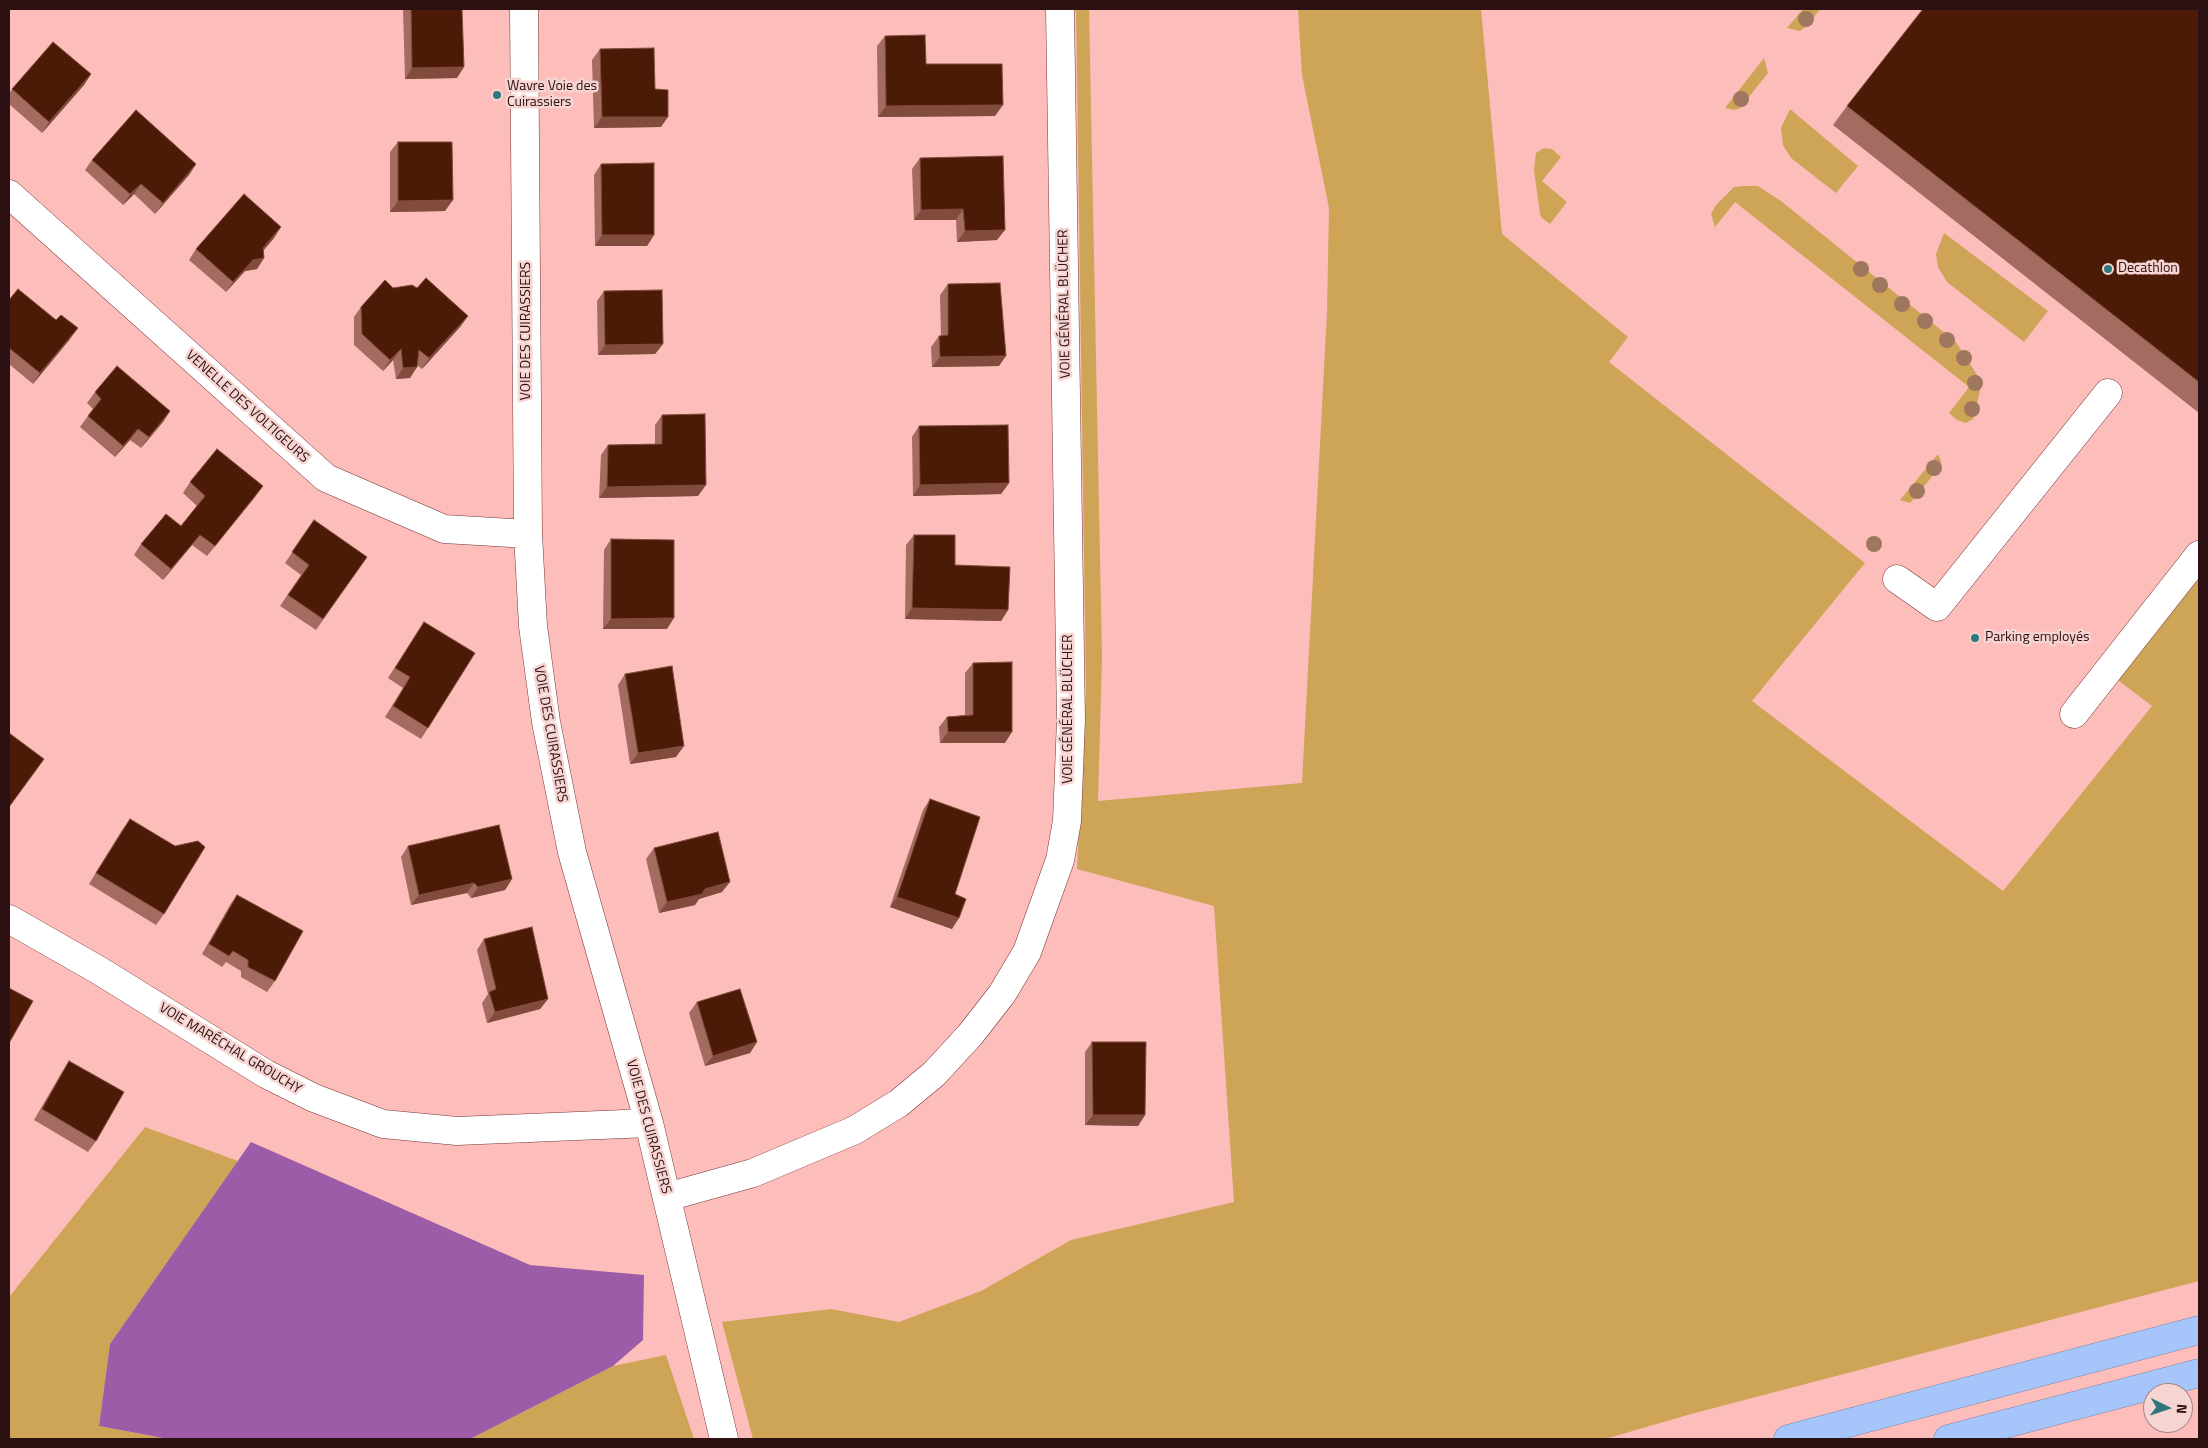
<!DOCTYPE html>
<html>
<head>
<meta charset="utf-8">
<style>
  body { margin:0 }
  #map { position:relative; width:2208px; height:1448px; overflow:hidden; background:#fdbdbb; font-family:"Titillium Web",sans-serif }
  canvas { display:block }
  .frame { position:absolute; inset:0; border:10px solid #2d1112; pointer-events:none }
  .north { position:absolute; left:2143px; top:1383px; width:50px; height:50px; box-sizing:border-box; background:#f5d4d2; border:1px solid #a58685; border-radius:50%; rotate:94deg; font-size:14px; font-weight:700; line-height:20px; text-align:center; color:#2d1112 }
  .north::after { content:''; display:block; margin:auto; width:18px; height:22px; background:#2e777c; clip-path:polygon(50% 0,100% 100%,50% 72%,0 100%) }
</style>
</head>
<body>
<div id="map">
<canvas width="2208" height="1448"></canvas>
<div class="frame"></div>
<div class="north">N</div>
</div>
<script>
const ctx = document.querySelector('canvas').getContext('2d');
ctx.lineJoin = 'round';
function fillPath(path, color) { ctx.fillStyle = color; ctx.fill(path, 'evenodd'); }
const poly = rows => new Path2D(rows.map(r => 'M' + r).join(''));
function trace(path, color, width, dash) { ctx.strokeStyle = color; ctx.lineWidth = width; ctx.lineCap = dash ? 'butt' : 'round'; ctx.setLineDash(dash || []); ctx.stroke(path); }
function drawText(font, color, halo, rows, align = 'center') {
  ctx.font = font + ' "Titillium Web",sans-serif'; ctx.lineWidth = 5; ctx.setLineDash([]); ctx.textBaseline = 'middle'; ctx.strokeStyle = halo; ctx.fillStyle = color; for (const [text, x, y, turn = 0] of rows) {
    ctx.save(); ctx.translate(x, y); ctx.rotate((+turn || 0) * Math.PI / 180); ctx.textAlign = isNaN(turn) ? turn : align; if (halo) ctx.strokeText(text, 0, 0); ctx.fillText(text, 0, 0); ctx.restore();
  }
}
fillPath(poly([
  [1076,9,1089,9,1102,656,1098,801,1302,783,1327,312,1329,208,1302,75,1298,9,1481,9,1502,234,1628,337,1609,362,1865,563,1752,701,2003,891,2152,706,2115,678,2199,570,2199,1281,1691,1414,1605,1439,753,1439,722,1322,831,1309,899,1322,981,1291,1071,1240,1234,1202,1214,906,1077,869,1086,691],
  [1803,9,1820,9,1807,26,1800,31,1787,28],
  [1764,58,1768,73,1740,108,1735,110,1725,108],
  [1790,109,1858,166,1836,193,1791,158,1783,145,1781,128],
  [1544,148,1552,149,1561,157,1542,181,1567,202,1550,224,1542,218,1540,214,1534,170,1536,153],
  [1745,186,1758,186,1781,201,1956,342,1977,375,1980,391,1973,419,1966,423,1957,420,1949,413,1969,387,1735,202,1715,227,1711,214,1716,205,1734,187],
  [1944,233,2048,311,2024,342,1947,282,1938,267,1936,254],
  [1938,454,1941,461,1940,467,1910,503,1900,500],
  [145,1127,238,1161,110,1344,99,1426,168,1439,9,1439,9,1297],
  [666,1355,694,1439,470,1439,613,1366]
]), '#cea457');
fillPath(poly([
  [251,1142,530,1265,644,1275,643,1340,613,1366,470,1439,168,1439,99,1426,110,1344]
]), '#9c5ca8');
const minor = poly([
  [524,9,528,534,533,626,546,722,572,852,649,1123,724,1439],
  [9,194,326,478,444,529,528,534],
  [1897,579,1937,607,2108,393],
  [2074,714,2199,555],
  [9,919,100,971,266,1074,314,1098,383,1124,457,1131,649,1123],
  [667,1197,753,1173,855,1130,899,1103,934,1074,970,1035,1002,994,1027,952,1060,860,1067,821,1071,720,1060,9]
]);
const highway = poly([
  [1788,1439,2199,1330],
  [1948,1439,2199,1373]
]);
trace(minor, '#763536', 29);
trace(highway, '#7c87a9', 29);
trace(minor, '#fff', 28);
trace(highway, '#a6c6fb', 28);
ctx.fillStyle = '#9f775e';
for (const [x, y] of [
  [1806,19],
  [1741,99],
  [1861,269],
  [1880,285],
  [1902,304],
  [1925,321],
  [1947,340],
  [1964,358],
  [1975,383],
  [1972,409],
  [1934,468],
  [1917,491],
  [1874,544]
]) { ctx.beginPath(); ctx.arc(x, y, 8, 0, 2 * Math.PI); ctx.fill(); }
fillPath(poly([
  [403,9,462,9,457,78,405,79],
  [2199,9,2199,413,1833,125,1847,106],
  [885,36,926,64,995,116,878,117,877,46],
  [600,49,655,89,661,127,594,128,592,60],
  [91,74,84,85,42,133,9,104,9,94,12,89],
  [398,142,445,211,390,212,390,152],
  [920,158,997,240,957,242,956,220,914,220,912,169],
  [92,160,196,164,189,175,155,214,134,194,123,205,85,170],
  [601,164,654,235,647,246,595,246,594,175],
  [274,238,264,250,264,258,257,269,245,271,226,292,189,260,196,249],
  [948,284,999,366,932,367,931,347,939,336,941,336,940,295],
  [393,288,468,316,460,327,422,369,417,365,417,367,410,378,396,379,393,360,383,371,354,345,354,317,361,307],
  [604,291,663,344,655,354,598,355,597,301],
  [9,300,70,339,33,384,9,364],
  [95,392,170,411,163,422,141,448,130,440,115,457,80,427,93,409,87,403],
  [662,415,698,496,599,498,601,455,608,445,655,444,655,425],
  [919,426,1009,483,1001,494,913,496,912,437],
  [190,482,255,497,207,556,192,545,163,580,134,555,141,544,181,526,197,506,183,493],
  [314,520,367,557,316,630,280,606,301,575,285,563],
  [914,535,955,565,1008,610,1001,621,905,619,906,545],
  [611,539,667,629,603,629,604,550],
  [424,622,428,728,421,739,385,717,403,688,388,678],
  [973,663,1005,743,940,743,939,727,947,717,965,715,965,673],
  [625,674,676,757,630,764,618,685],
  [930,799,952,929,890,907,923,810],
  [130,819,164,914,156,925,89,884,122,830],
  [408,846,512,879,505,890,471,898,467,893,411,905,401,857],
  [654,848,722,892,699,899,695,905,659,913,646,859],
  [237,895,275,981,267,992,241,977,241,971,226,962,222,967,202,954,230,905],
  [484,939,548,999,540,1009,487,1023,482,1003,488,994,477,950],
  [697,1002,757,1042,750,1053,705,1066,689,1013],
  [1092,1042,1145,1115,1138,1126,1085,1125,1085,1052],
  [69,1061,96,1141,88,1152,34,1120,62,1072]
]), '#a46c61');
fillPath(poly([
  [464,67,457,78,405,79,412,68],
  [91,74,84,85,42,133,49,122],
  [1003,105,995,116,878,117,886,106],
  [602,117,668,117,661,127,594,128],
  [196,164,189,175,155,214,163,203],
  [141,184,134,194,123,205,130,194],
  [453,200,445,211,390,212,398,201],
  [963,209,956,220,914,220,921,210],
  [281,227,274,238,256,259,263,248],
  [1005,230,997,240,957,242,965,231],
  [602,235,654,235,647,246,595,246],
  [264,258,257,269,245,271,226,292,233,282,253,260],
  [468,316,460,327,422,369,429,358],
  [78,328,70,339,33,384,40,373],
  [663,344,655,354,598,355,605,345],
  [401,349,393,360,383,371,390,360],
  [1006,356,999,366,932,367,940,357],
  [417,367,410,378,396,379,403,368],
  [170,411,163,422,141,448,149,437],
  [138,429,130,440,115,457,123,446],
  [1009,483,1001,494,913,496,920,485],
  [706,485,698,496,599,498,607,487],
  [263,486,255,497,207,556],
  [200,535,192,545,163,580,171,569],
  [912,608,1008,610,1001,621,905,619],
  [674,618,667,629,603,629,611,619],
  [948,732,1012,732,1005,743,940,743],
  [684,746,676,757,630,764,638,753],
  [512,879,505,890,471,898,478,887],
  [730,882,722,892,699,899,695,905,659,913,667,902,705,889],
  [474,883,467,893,411,905,419,895],
  [897,897,959,918,952,929,890,907],
  [548,999,540,1009,487,1023,495,1012],
  [757,1042,750,1053,705,1066,713,1056],
  [1093,1115,1145,1115,1138,1126,1085,1125]
]), '#814c3d');
const building = poly([
  [411,9,462,9,464,67,412,68,411,9],
  [1923,9,2199,9,2199,382,1847,106,1923,9],
  [925,35,926,64,1002,64,1003,105,886,106,885,36,925,35],
  [53,42,91,74,49,122,12,89,53,42],
  [654,48,655,89,668,90,668,117,602,117,600,49,654,48],
  [136,110,196,164,163,203,141,184,130,194,92,160,136,110],
  [398,142,452,142,453,200,398,201,398,142],
  [1003,156,1005,230,965,231,963,209,921,210,920,158,1003,156],
  [654,163,654,235,602,235,601,164,654,163],
  [244,194,281,227,263,248,264,258,253,260,233,282,196,249,244,194],
  [426,278,468,316,429,358,419,350,417,367,403,368,401,349,390,360,362,334,361,307,385,280,393,288,412,285,417,288,426,278],
  [1000,283,1006,356,940,357,939,336,948,335,948,284,1000,283],
  [18,289,56,320,61,315,78,328,40,373,9,348,9,300,18,289],
  [662,290,663,344,605,345,604,291,662,290],
  [117,366,170,411,149,437,138,429,123,446,88,416,101,399,95,392,117,366],
  [705,414,706,485,607,487,608,445,662,444,662,415,705,414],
  [1008,425,1009,483,920,485,919,426,1008,425],
  [217,449,263,486,215,546,200,535,171,569,141,544,166,514,181,526,205,496,190,482,217,449],
  [314,520,367,557,323,619,288,595,309,565,292,552,314,520],
  [914,535,955,535,955,565,1010,567,1008,610,912,608,914,535],
  [611,539,674,540,674,618,611,619,611,539],
  [424,622,475,653,428,728,393,706,410,677,395,668,424,622],
  [1012,662,1012,732,948,732,947,717,973,715,973,663,1012,662],
  [672,666,684,746,638,753,625,674,672,666],
  [9,733,44,759,9,807,9,733],
  [930,799,980,817,955,894,966,899,959,918,897,897,930,799],
  [130,819,175,846,198,841,205,847,164,914,96,873,130,819],
  [499,825,512,879,478,887,474,883,419,895,408,846,499,825],
  [718,832,730,882,705,889,702,894,667,902,654,848,718,832],
  [237,895,303,931,275,981,248,967,248,960,233,951,229,956,209,944,237,895],
  [532,927,548,999,495,1012,489,992,496,989,484,939,532,927],
  [9,988,33,1001,9,1043,9,988],
  [740,989,757,1042,713,1056,697,1002,740,989],
  [1092,1042,1146,1042,1145,1115,1093,1115,1092,1042],
  [69,1061,124,1092,96,1141,42,1109,69,1061]
]);
fillPath(building, '#4c1b07');
trace(building, '#814c3d', 1);
for (const [x, y, r, color] of [
  [497,95,5,"#2e777c"],
  [2108,269,5,"#2e777c"],
  [1975,638,5,"#2e777c"]
]) { const dot = new Path2D(); dot.arc(x, y, r, 0, 2 * Math.PI); ctx.fillStyle = color; ctx.fill(dot); trace(dot, '#f5d4d2', 2); }
drawText('14px', '#2d1112', '#f5d4d2', [
  ["Wavre Voie des",507,87],
  ["Cuirassiers",507,103],
  ["Decathlon",2118,269],
  ["Parking employés",1985,638]
], 'left');
drawText('14px', '#2d1112', '#f5d4d2', [
  ["VOIE GÉNÉRAL BLÜCHER",1065,304,-91],
  ["VOIE DES CUIRASSIERS",527,331,-90],
  ["VENELLE DES VOLTIGEURS",247,407,42],
  ["VOIE GÉNÉRAL BLÜCHER",1069,709,-90],
  ["VOIE DES CUIRASSIERS",550,734,80],
  ["VOIE MARÉCHAL GROUCHY",230,1049,31],
  ["VOIE DES CUIRASSIERS",648,1127,75]
]);
</script>
</body>
</html>
